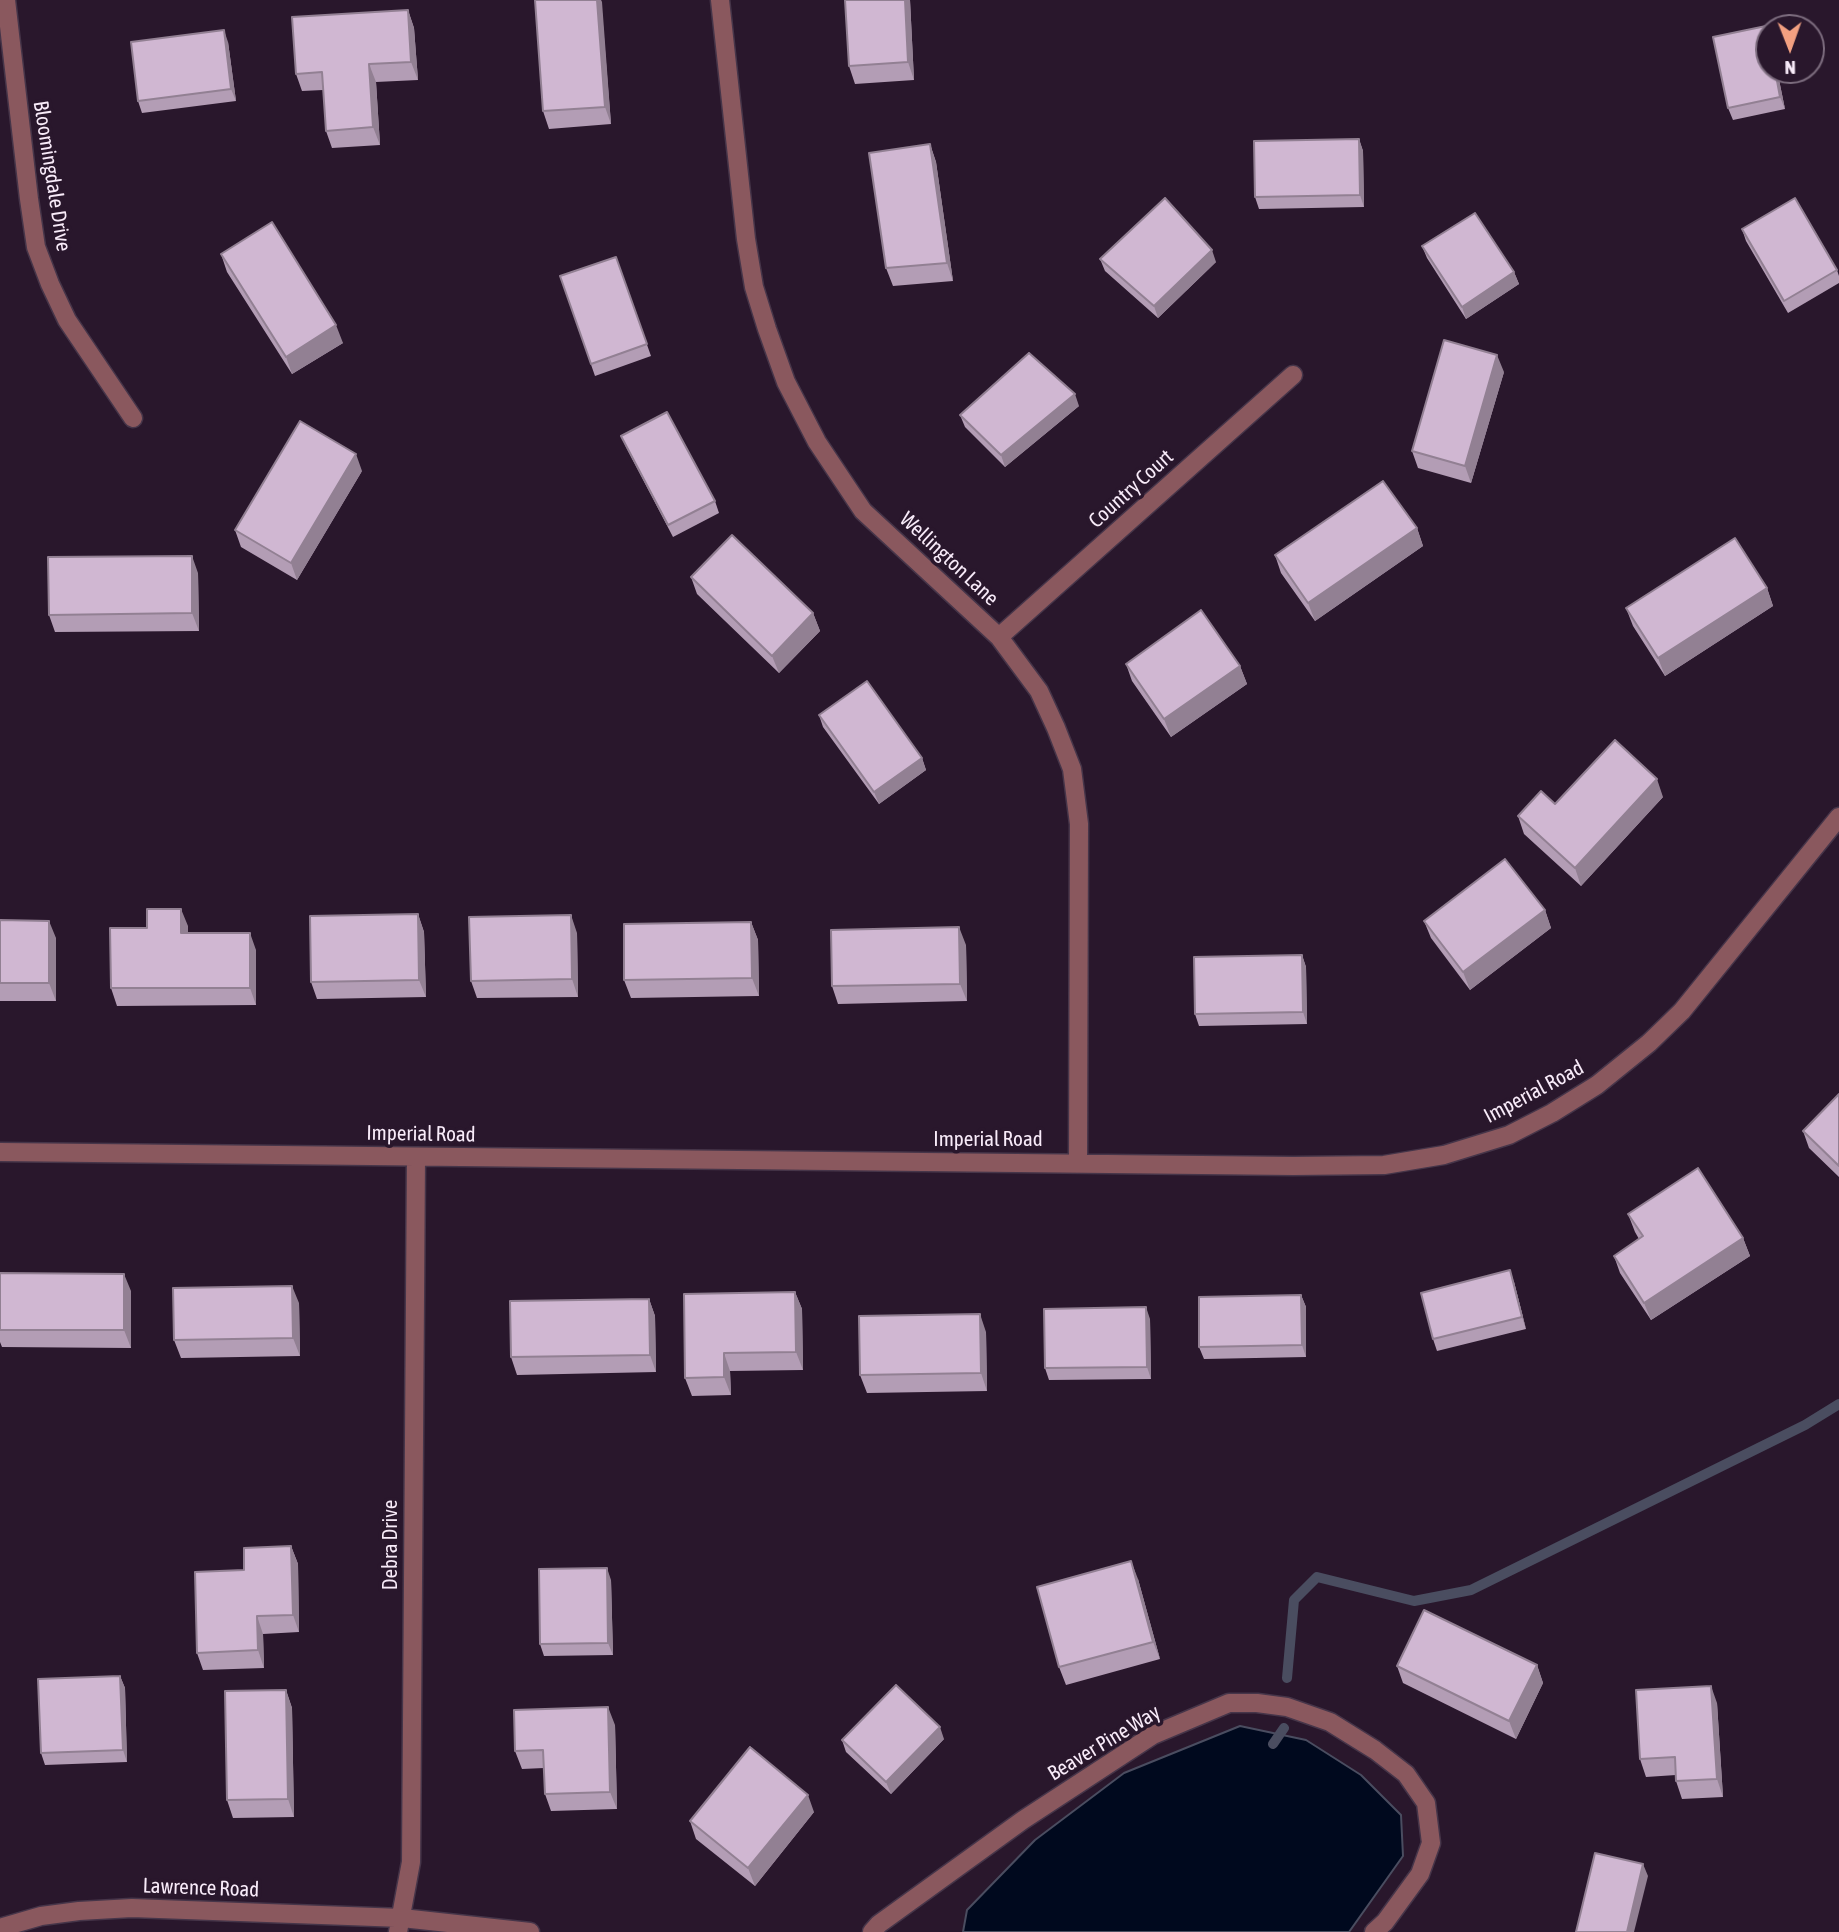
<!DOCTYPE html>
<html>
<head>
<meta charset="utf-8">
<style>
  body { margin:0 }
  #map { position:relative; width:1839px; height:1932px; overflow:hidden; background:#29172c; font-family:"Asap Condensed",sans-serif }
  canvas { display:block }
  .north { position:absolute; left:1755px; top:14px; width:70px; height:70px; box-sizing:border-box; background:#29172c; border:2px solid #7c6c7e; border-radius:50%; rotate:179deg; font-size:19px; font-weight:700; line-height:28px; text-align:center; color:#f8ebf9 }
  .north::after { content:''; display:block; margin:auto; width:24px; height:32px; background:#f2a081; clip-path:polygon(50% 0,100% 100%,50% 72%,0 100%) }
</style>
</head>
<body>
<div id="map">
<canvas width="1839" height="1932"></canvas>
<div class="north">N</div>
</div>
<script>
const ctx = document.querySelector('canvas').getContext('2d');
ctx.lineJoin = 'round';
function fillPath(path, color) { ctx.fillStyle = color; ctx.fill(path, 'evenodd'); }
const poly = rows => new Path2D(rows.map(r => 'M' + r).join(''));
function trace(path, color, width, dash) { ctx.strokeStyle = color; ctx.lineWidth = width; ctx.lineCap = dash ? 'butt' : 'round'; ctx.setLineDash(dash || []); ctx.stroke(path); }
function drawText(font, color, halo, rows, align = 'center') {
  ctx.font = font + ' "Asap Condensed",sans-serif'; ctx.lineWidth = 7; ctx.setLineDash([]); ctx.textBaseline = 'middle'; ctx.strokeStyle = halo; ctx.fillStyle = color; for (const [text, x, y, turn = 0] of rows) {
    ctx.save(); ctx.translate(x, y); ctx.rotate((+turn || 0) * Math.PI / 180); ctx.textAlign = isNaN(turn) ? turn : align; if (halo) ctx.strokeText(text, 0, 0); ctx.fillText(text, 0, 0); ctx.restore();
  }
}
const water = poly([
  [1240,1726,1306,1740,1361,1775,1401,1815,1403,1856,1349,1932,963,1932,967,1910,1035,1840,1124,1773,1240,1726]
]);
fillPath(water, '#00091e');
trace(water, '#4a4d60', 2);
trace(poly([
  [1287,1678,1294,1600,1317,1577,1414,1601,1471,1590,1805,1425,1839,1404],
  [1273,1744,1284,1728]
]), '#4a4d60', 10);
const minor = poly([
  [6,0,29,199,36,247,50,284,67,320,133,418],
  [720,0,746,239,754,287,767,329,786,382,817,442,863,511,999,637,1039,691,1056,728,1072,769,1079,824,1078,1162],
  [999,637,1293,375],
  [0,1152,1293,1166,1384,1165,1444,1155,1509,1135,1552,1113,1597,1085,1649,1043,1682,1011,1839,817],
  [0,1928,41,1916,79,1911,132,1908,402,1918,530,1932],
  [398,1932,411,1862,416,1157],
  [872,1932,879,1924,1023,1820,1153,1735,1229,1703,1257,1703,1287,1707,1330,1722,1375,1750,1406,1774,1426,1803,1431,1843,1420,1874,1385,1922,1374,1932]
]);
trace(minor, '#463549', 21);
trace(minor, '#8a585e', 18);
fillPath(poly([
  [535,0,601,0,611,124,549,129,543,111],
  [845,0,910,0,914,80,855,84,849,66],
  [408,10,414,28,418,80,376,82,380,145,332,148,326,131,323,90,302,91,296,74],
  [1766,26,1769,36,1769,70,1777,70,1785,109,1733,120,1728,108],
  [228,42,236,101,142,113,138,101],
  [1359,139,1363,151,1364,207,1259,209,1255,197],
  [930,144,936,162,953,281,893,286,886,268],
  [1742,229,1837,270,1839,276,1839,283,1788,313,1746,241],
  [1422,246,1514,272,1519,284,1466,319,1427,258],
  [221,254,343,343,292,374,227,272],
  [616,257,651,356,595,376,560,276],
  [1100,259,1216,262,1158,318,1105,271],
  [1504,372,1471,483,1418,468,1412,451],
  [1079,406,1005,467,965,427,960,415],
  [621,436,715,501,719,513,673,537,626,447],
  [362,471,297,580,241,547,235,530],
  [1417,528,1423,546,1315,621,1281,573,1275,555],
  [198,573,199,631,55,632,49,615],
  [691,577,813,613,820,631,779,673,697,594],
  [1767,588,1773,606,1665,676,1633,626,1626,608],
  [1126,664,1240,666,1247,684,1171,737,1132,681],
  [819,715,922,758,926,770,879,804,823,727],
  [1663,797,1581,886,1524,834,1518,816,1555,804],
  [1545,910,1551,928,1470,990,1431,938,1424,921],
  [418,914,424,932,426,997,317,999,311,982],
  [0,920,56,938,56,1001,0,1001],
  [751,922,758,940,759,996,631,998,624,980],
  [188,926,188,933,256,950,256,1005,117,1006,111,988,147,928],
  [577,933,578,997,477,998,471,981],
  [966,945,967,1001,838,1004,832,986],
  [1302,955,1306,967,1307,1024,1199,1026,1195,1014],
  [1839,1094,1839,1177,1809,1148,1803,1131],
  [1628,1214,1743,1238,1750,1256,1651,1320,1620,1273,1614,1256,1639,1239,1635,1232],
  [0,1273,131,1291,131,1348,2,1347,0,1342],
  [1514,1282,1526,1329,1437,1351,1433,1339],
  [795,1292,802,1309,803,1370,730,1371,731,1395,692,1396,685,1378],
  [1301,1295,1306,1307,1306,1357,1204,1359,1199,1347],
  [649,1299,655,1316,656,1372,517,1375,511,1357],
  [299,1303,300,1356,181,1358,174,1340],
  [1150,1319,1151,1379,1049,1380,1045,1368],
  [986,1332,987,1391,867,1393,860,1375],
  [291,1546,298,1564,299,1632,263,1634,264,1668,203,1670,197,1653,244,1570],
  [1138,1579,1160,1659,1066,1685,1059,1667],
  [611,1580,613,1655,544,1656,540,1644],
  [1537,1665,1543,1683,1516,1739,1403,1683,1397,1666],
  [120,1676,125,1688,127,1762,45,1765,41,1753],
  [286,1690,292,1708,294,1817,233,1818,227,1800],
  [1717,1703,1723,1797,1682,1799,1676,1781,1676,1775,1646,1777,1640,1759],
  [615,1725,617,1809,551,1811,545,1794,544,1768,522,1769,515,1751],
  [944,1739,891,1794,846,1752,842,1740],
  [814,1812,755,1886,696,1839,690,1821]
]), '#b39db5');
fillPath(poly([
  [597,0,601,0,602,2,611,124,605,107],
  [905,0,910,0,914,80,908,62],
  [408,10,414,28,418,80,411,62],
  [224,30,228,42,236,101,231,89],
  [369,64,376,82,380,145,373,127],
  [1775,70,1777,70,1785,109,1780,97],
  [1359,139,1363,151,1364,207,1360,195],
  [930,144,936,162,953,281,947,263],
  [1212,250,1216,262,1158,318,1154,306],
  [1514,272,1519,284,1466,319,1462,307],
  [336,325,343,343,292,374,286,357],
  [1497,355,1504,372,1471,483,1465,466],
  [1075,394,1079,406,1005,467,1001,455],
  [356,454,362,471,297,580,291,563],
  [1417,528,1423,546,1315,621,1308,603],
  [192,556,198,573,199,631,192,613],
  [1767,588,1773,606,1665,676,1658,658],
  [813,613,820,631,779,673,772,656],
  [1240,666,1247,684,1171,737,1164,719],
  [922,758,926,770,879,804,874,792],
  [1657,779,1663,797,1581,886,1575,868],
  [181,909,188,926,188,950,181,933],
  [1545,910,1551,928,1470,990,1463,972],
  [418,914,424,932,426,997,419,980],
  [571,915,577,933,578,997,572,979],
  [49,921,56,938,56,1001,49,983],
  [751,922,758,940,759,996,752,978],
  [959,927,966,945,967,1001,960,984],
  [250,933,256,950,256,1005,250,988],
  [1302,955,1306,967,1307,1024,1303,1012],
  [1743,1238,1750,1256,1651,1320,1644,1303],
  [1510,1270,1514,1282,1526,1329,1522,1317],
  [124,1274,131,1291,131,1348,124,1330],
  [292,1286,299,1303,300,1356,293,1338],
  [795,1292,802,1309,803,1370,796,1352],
  [1301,1295,1306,1307,1306,1357,1302,1345],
  [649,1299,655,1316,656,1372,650,1355],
  [1146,1307,1150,1319,1151,1379,1147,1367],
  [980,1314,986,1332,987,1391,981,1373],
  [724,1353,730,1371,731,1395,724,1377],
  [291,1546,298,1564,299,1632,293,1615],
  [1131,1561,1138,1579,1160,1659,1153,1642],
  [607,1568,611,1580,613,1655,608,1643],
  [257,1616,263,1634,264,1668,258,1650],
  [1537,1665,1543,1683,1516,1739,1509,1721],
  [120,1676,125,1688,127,1762,123,1750],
  [1711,1686,1717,1703,1723,1797,1717,1779],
  [286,1690,292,1708,294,1817,288,1799],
  [608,1707,615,1725,617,1809,610,1792],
  [940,1727,944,1739,891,1794,886,1782],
  [808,1795,814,1812,755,1886,748,1868],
  [1643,1864,1648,1876,1634,1932,1627,1932]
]), '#928093');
const building = poly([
  [535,0,597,0,605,107,543,111,535,0],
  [845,0,905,0,908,62,849,66,845,0],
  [408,10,411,62,369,64,373,127,326,131,322,72,296,74,292,17,408,10],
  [1766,26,1769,42,1769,70,1775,70,1780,97,1728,108,1713,37,1766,26],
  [224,30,231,89,138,101,131,42,224,30],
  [1359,139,1360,195,1255,197,1254,141,1359,139],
  [930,144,947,263,886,268,869,153,930,144],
  [1165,198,1212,250,1154,306,1100,259,1165,198],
  [1795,198,1837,270,1784,301,1742,229,1795,198],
  [1475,213,1514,272,1462,307,1422,246,1475,213],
  [272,222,336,325,286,357,221,254,272,222],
  [616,257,647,344,591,364,560,276,616,257],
  [1444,340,1497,355,1465,466,1412,451,1444,340],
  [1029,353,1075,394,1001,455,960,415,1029,353],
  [667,412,715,501,668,525,621,436,667,412],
  [300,421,356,454,291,563,235,530,300,421],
  [1383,481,1417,528,1308,603,1275,555,1383,481],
  [732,535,813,613,772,656,691,577,732,535],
  [1735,538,1767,588,1658,658,1626,608,1735,538],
  [192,556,192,613,49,615,48,557,192,556],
  [1201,610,1240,666,1164,719,1126,664,1201,610],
  [867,681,922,758,874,792,819,715,867,681],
  [1615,740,1657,779,1575,868,1518,816,1541,791,1555,804,1615,740],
  [1505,859,1545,910,1463,972,1424,921,1505,859],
  [147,909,181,909,181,933,250,933,250,988,111,988,110,928,147,928,147,909],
  [418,914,419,980,311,982,310,916,418,914],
  [571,915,572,979,471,981,469,917,571,915],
  [0,920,49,921,49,983,0,983,0,920],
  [751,922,752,978,624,980,624,924,751,922],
  [959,927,960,984,832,986,831,930,959,927],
  [1302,955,1303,1012,1195,1014,1194,957,1302,955],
  [1839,1094,1839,1166,1803,1131,1839,1094],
  [1698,1168,1743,1238,1644,1303,1614,1256,1643,1236,1628,1214,1698,1168],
  [1510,1270,1522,1317,1433,1339,1421,1293,1510,1270],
  [0,1273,124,1274,124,1330,0,1330,0,1273],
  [292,1286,293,1338,174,1340,173,1288,292,1286],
  [795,1292,796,1352,724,1353,724,1377,685,1378,684,1294,795,1292],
  [1301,1295,1302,1345,1199,1347,1199,1297,1301,1295],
  [649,1299,650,1355,511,1357,510,1301,649,1299],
  [1146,1307,1147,1367,1045,1368,1044,1309,1146,1307],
  [980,1314,981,1373,860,1375,859,1316,980,1314],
  [291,1546,293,1615,257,1616,258,1650,197,1653,195,1572,244,1570,244,1548,291,1546],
  [1131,1561,1153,1642,1059,1667,1037,1587,1131,1561],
  [607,1568,608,1643,540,1644,539,1569,607,1568],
  [1424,1610,1537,1665,1509,1721,1397,1666,1424,1610],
  [120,1676,123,1750,41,1753,38,1679,120,1676],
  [896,1685,940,1727,886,1782,842,1740,896,1685],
  [1711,1686,1717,1779,1676,1781,1675,1757,1640,1759,1636,1690,1711,1686],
  [286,1690,288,1799,227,1800,225,1691,286,1690],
  [608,1707,610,1792,545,1794,543,1750,515,1751,514,1710,608,1707],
  [750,1747,808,1795,748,1868,690,1821,750,1747],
  [1595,1853,1643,1864,1627,1932,1576,1932,1595,1853]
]);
fillPath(building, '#d0b7d2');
trace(building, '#928093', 2);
drawText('21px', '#f8ebf9', '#29172c', [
  ["Bloomingdale Drive",52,176,81],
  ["Country Court",1131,489,-42],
  ["Wellington Lane",949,559,43],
  ["Imperial Road",1534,1092,-28],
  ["Imperial Road",421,1134,1],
  ["Imperial Road",988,1139],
  ["Debra Drive",390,1545,-90],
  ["Beaver Pine Way",1104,1743,-31],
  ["Lawrence Road",201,1888,2]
]);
</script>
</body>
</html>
